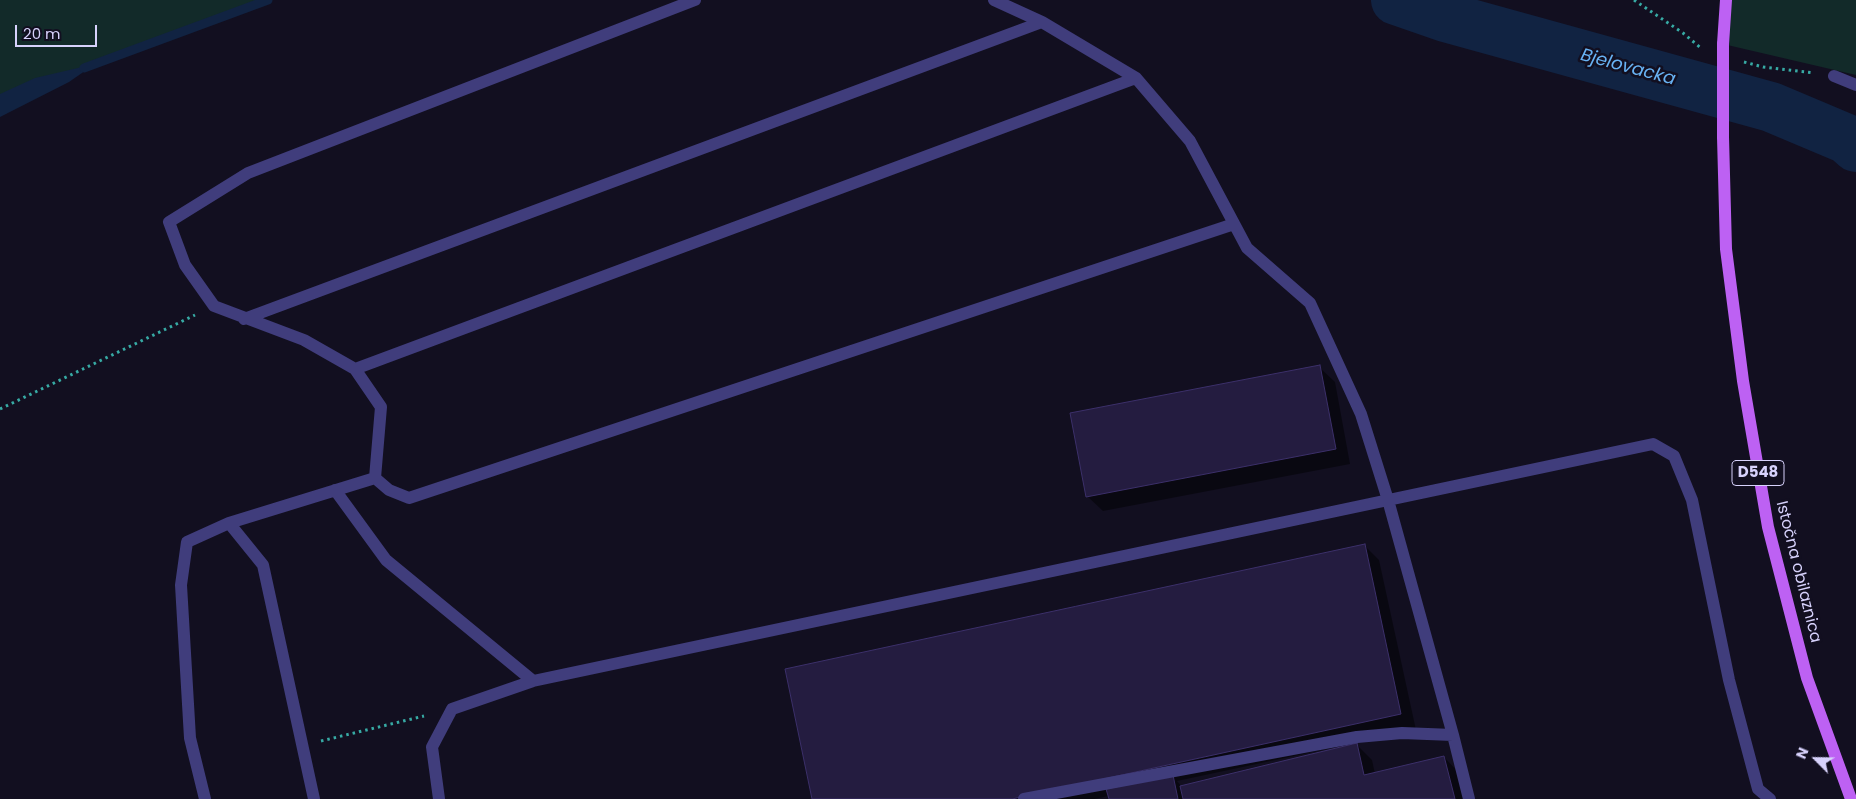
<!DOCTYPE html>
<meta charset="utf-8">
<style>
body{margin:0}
#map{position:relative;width:1856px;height:799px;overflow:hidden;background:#120f20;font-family:Poppins,sans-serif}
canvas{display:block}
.north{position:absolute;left:1791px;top:734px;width:50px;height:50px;-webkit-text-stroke:4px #120f20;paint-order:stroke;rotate:293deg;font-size:14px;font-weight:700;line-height:20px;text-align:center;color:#d7d2fc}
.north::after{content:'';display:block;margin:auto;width:18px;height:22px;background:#d7d2fc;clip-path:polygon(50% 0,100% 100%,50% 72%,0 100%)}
.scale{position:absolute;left:15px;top:25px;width:82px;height:22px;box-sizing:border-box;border:2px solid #d7d2fc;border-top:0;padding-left:6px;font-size:15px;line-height:18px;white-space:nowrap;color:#d7d2fc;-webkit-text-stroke:4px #120f20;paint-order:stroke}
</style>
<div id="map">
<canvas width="1856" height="799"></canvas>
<div class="north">N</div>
<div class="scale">20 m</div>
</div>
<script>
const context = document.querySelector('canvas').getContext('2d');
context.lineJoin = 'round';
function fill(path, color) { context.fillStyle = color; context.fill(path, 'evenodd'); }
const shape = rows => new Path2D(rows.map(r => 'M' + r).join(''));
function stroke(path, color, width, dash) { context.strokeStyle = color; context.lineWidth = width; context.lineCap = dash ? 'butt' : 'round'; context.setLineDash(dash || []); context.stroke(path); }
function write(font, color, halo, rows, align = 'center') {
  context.font = font + ' Poppins,sans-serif'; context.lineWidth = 5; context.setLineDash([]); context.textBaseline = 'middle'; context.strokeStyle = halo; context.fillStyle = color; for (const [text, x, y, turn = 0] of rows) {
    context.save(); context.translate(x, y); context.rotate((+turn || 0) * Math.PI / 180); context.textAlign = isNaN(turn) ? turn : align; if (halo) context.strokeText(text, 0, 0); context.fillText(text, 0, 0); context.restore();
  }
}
fill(shape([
 [0,0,268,0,0,101],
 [1727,0,1856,0,1856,75,1723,44]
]), '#122a29');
fill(shape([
 [95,64,69,82,0,117,0,94,35,78]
]), '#112342');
fill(shape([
 [1319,367,1335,382,1350,464,1103,511,1087,496],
 [1364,545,1379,560,1416,730,1177,781,1182,787,1357,745,1372,760,1375,774,1444,757,1459,773,1465,799,1110,799,1109,796,1094,799,814,799]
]), '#0007');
stroke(shape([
 [84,68,268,0]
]), '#112342', 9);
stroke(shape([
 [1396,0,1445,17,1771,107,1847,139,1856,147]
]), '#112342', 50);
const building = shape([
 [1320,365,1336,449,1086,497,1070,413,1320,365],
 [1365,544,1401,714,1012,799,812,799,785,669,1365,544],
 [1357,743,1364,775,1444,756,1455,799,1183,799,1180,786,1357,743],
 [1173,775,1178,799,1109,799,1106,789,1173,775]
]);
fill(building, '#241c40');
stroke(building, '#3c306a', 1);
stroke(shape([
 [1634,0,1683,33,1702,49],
 [1744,62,1763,67,1814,73],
 [0,409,195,315],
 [321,741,424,716]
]), '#37aaa4', 3, [2.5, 4]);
stroke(shape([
 [994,0,1042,22,1136,78,1190,141,1247,248,1310,303,1361,414,1388,500,1453,735],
 [244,319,1042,22],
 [355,369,1136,78],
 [375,478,389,490,409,498,1234,224],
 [335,490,386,560,533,681],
 [229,523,375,478,381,407,355,369,304,340,214,306,185,265,169,222,248,173,695,0],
 [205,799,190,738,181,585,187,542,229,523,263,565,314,799],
 [439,799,432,747,452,709,533,681,1653,444,1674,456,1692,500,1729,680,1758,789,1770,799],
 [1024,799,1357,737,1402,733,1453,735,1469,799]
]), '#403d7c', 12);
stroke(shape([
 [1834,76,1856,85]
]), '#403d7c', 12);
stroke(shape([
 [1723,44,1726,0],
 [1723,137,1726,249,1743,381,1768,527,1807,678,1851,799]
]), '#bd61f3', 12);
stroke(shape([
 [1723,44,1723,137]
]), '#bd61f3', 12);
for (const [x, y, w] of [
 [1758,473,52]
]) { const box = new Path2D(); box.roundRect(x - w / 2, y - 12.5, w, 25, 4); context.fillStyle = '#120f20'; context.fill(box); stroke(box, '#d7d2fc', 1); }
write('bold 15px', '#d7d2fc', null, [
 ["D548",1758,473]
]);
write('16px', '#d7d2fc', '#120f20', [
 ["Istočna obilaznica",1798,572,76]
]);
write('italic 18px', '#68b2f3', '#120f20', [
 ["Bjelovacka",1628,68,15]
]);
</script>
